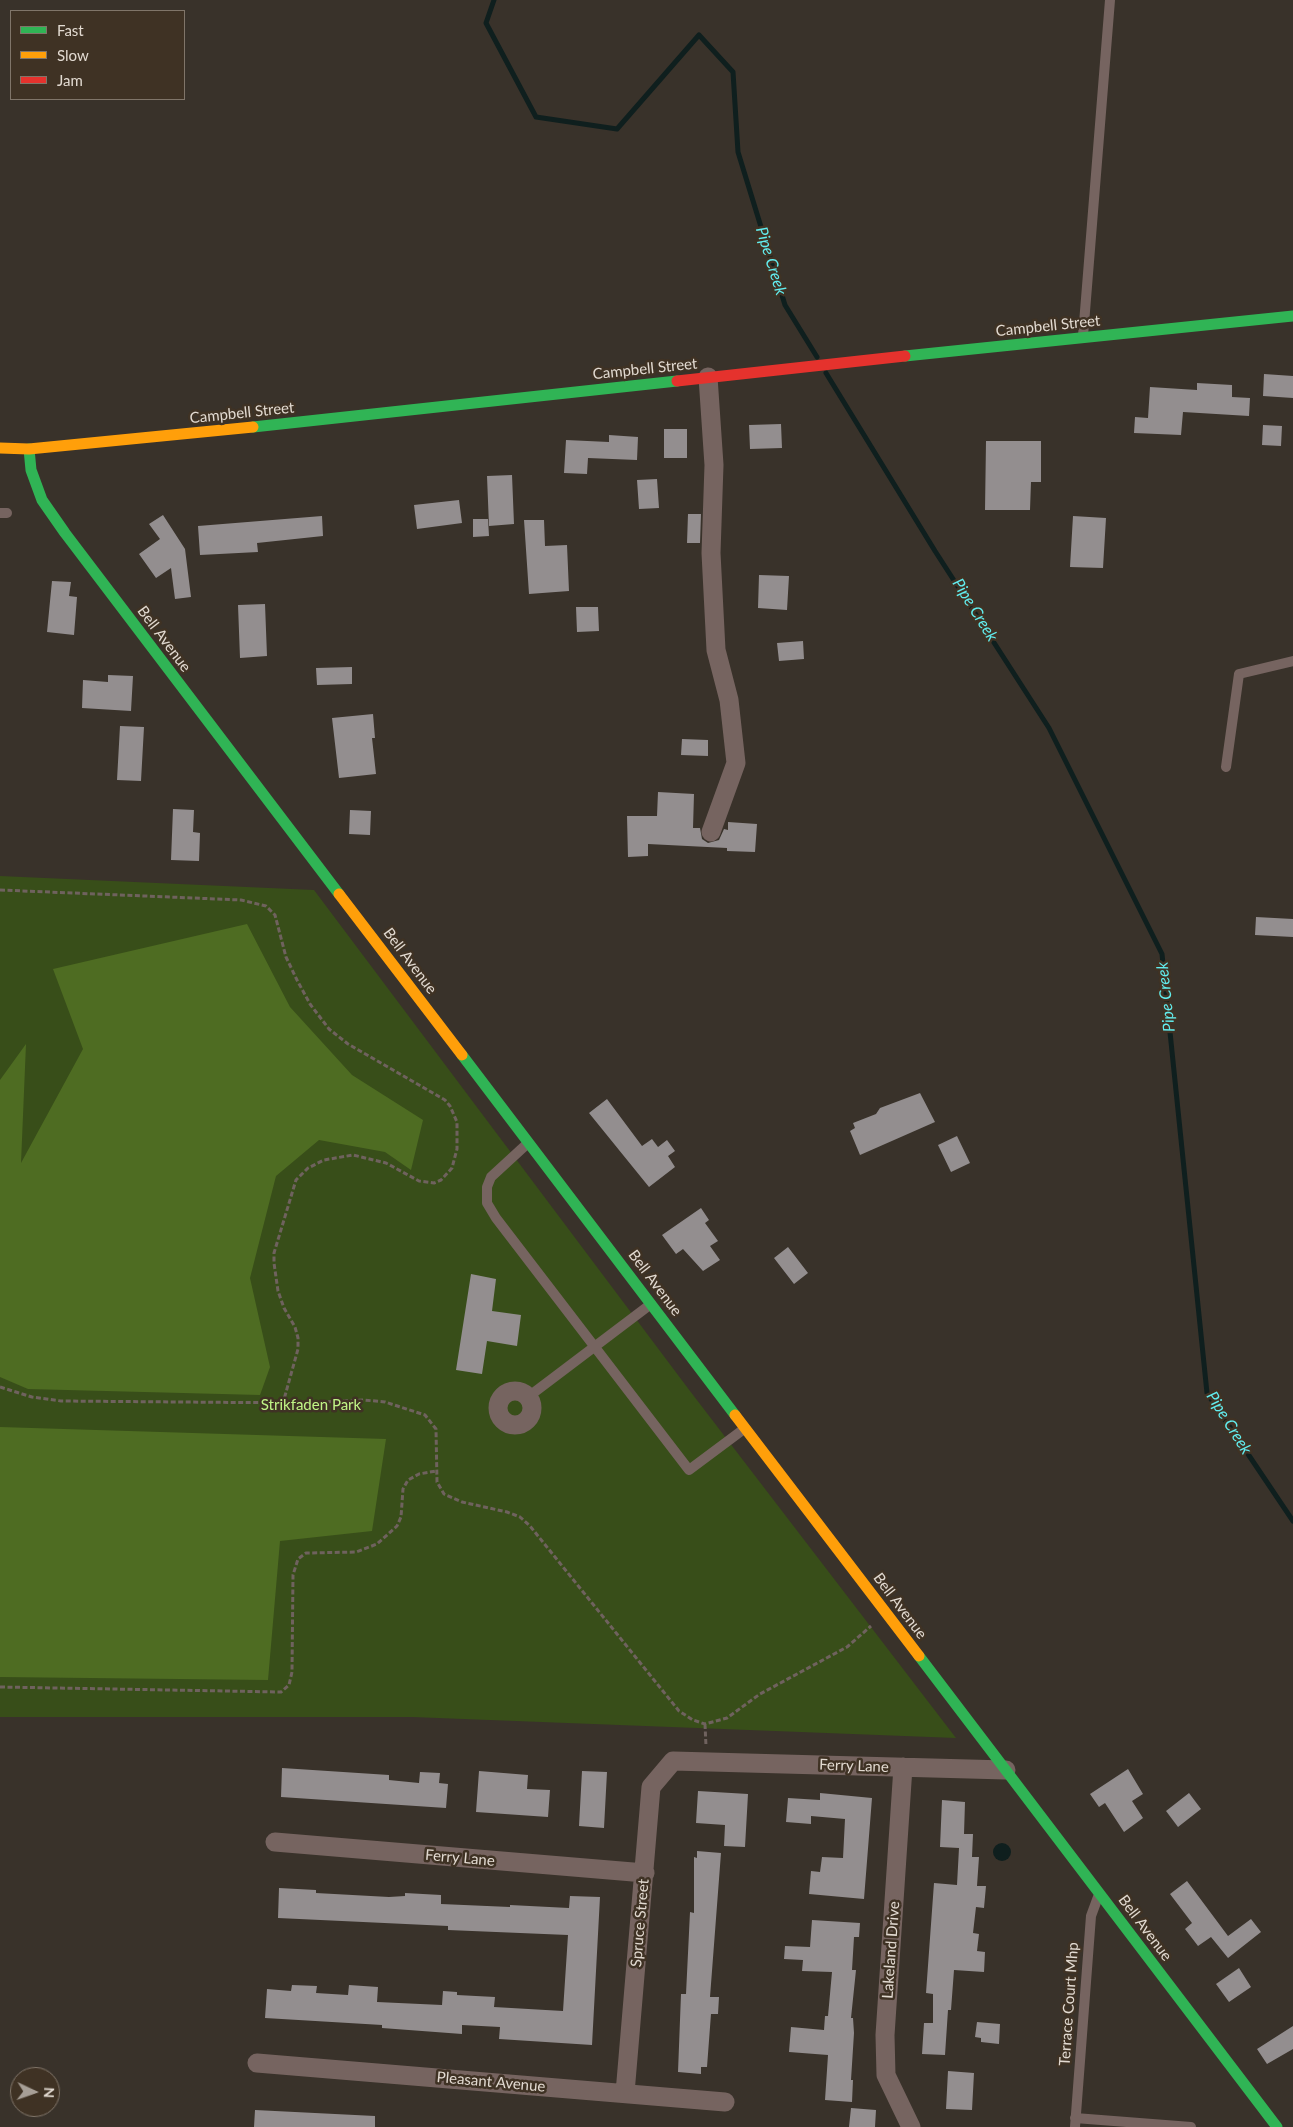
<!DOCTYPE html>
<style>
body{margin:0}
#map{position:relative;width:1293px;height:2127px;overflow:hidden;background:#39322a;font-family:Lato,sans-serif}
canvas{display:block}
.legend{position:absolute;left:10px;top:10px;width:175px;height:90px;box-sizing:border-box;background:#3f3224;border:1px solid #807569;margin:0;padding:6px 9px;list-style:none;font-size:15px;color:#e2dad1}
.legend li{display:flex;align-items:center;gap:10px;height:25px}
.legend b{width:25px;border:1px solid #807569}
.north{position:absolute;left:10px;top:2067px;width:50px;height:50px;box-sizing:border-box;background:#3f3224;border:1px solid #807569;border-radius:50%;rotate:93deg;font-size:14px;font-weight:700;line-height:20px;text-align:center;color:#e2dad1}
.north::after{content:'';display:block;margin:auto;width:18px;height:22px;background:#a79f97;clip-path:polygon(50% 0,100% 100%,50% 72%,0 100%)}
</style>
<div id="map">
<canvas width="1293" height="2127"></canvas>
<ul class="legend">
<li><b style="height:6px;background:#30b455"></b>Fast</li>
<li><b style="height:6px;background:#ff9f0a"></b>Slow</li>
<li><b style="height:6px;background:#e5322d"></b>Jam</li>
</ul>
<div class="north">N</div>
</div>
<script>
const context = document.querySelector('canvas').getContext('2d');
context.lineJoin = 'round';
function fill(path, color) { context.fillStyle = color; context.fill(path, 'evenodd'); }
const shape = rows => new Path2D(rows.map(r => 'M' + r).join(''));
function stroke(path, color, width, dash) { context.strokeStyle = color; context.lineWidth = width; context.lineCap = dash ? 'butt' : 'round'; context.setLineDash(dash || []); context.stroke(path); }
function write(font, color, halo, rows, align = 'center') {
  context.font = font + ' Lato,sans-serif'; context.lineWidth = 5; context.setLineDash([]); context.textBaseline = 'middle'; context.strokeStyle = halo; context.fillStyle = color; for (const [text, x, y, turn = 0] of rows) {
    context.save(); context.translate(x, y); context.rotate((+turn || 0) * Math.PI / 180); context.textAlign = isNaN(turn) ? turn : align; if (halo) context.strokeText(text, 0, 0); context.fillText(text, 0, 0); context.restore();
  }
}
fill(shape([
 [0,876,314,890,690,1391,956,1738,412,1717,0,1717]
]), '#384e19');
fill(shape([
 [247,924,290,1007,352,1075,423,1120,411,1170,385,1152,319,1140,276,1176,250,1278,270,1367,260,1395,28,1389,0,1377,0,1080,26,1044,21,1163,83,1049,53,969],
 [0,1427,386,1439,372,1531,280,1541,268,1680,0,1677]
]), '#4e6c22');
fill(shape([
 '993 1852a9 9 0 1 1 18 0a9 9 0 1 1-18 0Z'
]), '#0f1f1e');
stroke(shape([
 [494,0,486,23,536,117,617,129,699,35,733,72,738,152,785,305,817,357],
 [826,373,935,551,1049,728,1162,954,1207,1393,1293,1521]
]), '#0f1f1e', 5);
fill(shape([
 [1264,374,1293,376,1293,398,1263,396],
 [1197,383,1232,385,1232,397,1250,398,1249,416,1183,412,1181,435,1134,433,1135,417,1148,418,1150,387,1197,390],
 [781,424,782,448,750,449,749,425],
 [1263,425,1282,426,1281,446,1262,445],
 [664,429,687,429,687,458,664,458],
 [609,435,638,437,637,460,588,458,587,474,564,473,566,440,609,442],
 [986,441,1041,441,1041,482,1031,482,1030,510,985,510],
 [512,475,514,524,489,526,487,476],
 [657,479,659,508,639,509,637,480],
 [459,500,462,523,417,529,414,505],
 [688,514,701,514,700,543,687,543],
 [163,515,185,549,191,597,175,599,171,568,156,578,139,554,160,539,149,524],
 [322,516,323,536,257,543,258,552,200,555,198,526],
 [1073,516,1106,518,1103,568,1070,567],
 [473,519,488,519,489,536,473,537],
 [524,520,544,520,545,546,567,545,569,591,529,594],
 [759,575,789,576,787,610,758,608],
 [52,581,71,582,69,596,77,597,74,635,47,632],
 [265,604,267,656,240,658,238,605],
 [576,607,598,607,599,631,577,632],
 [803,641,804,659,779,661,777,643],
 [352,667,352,684,317,685,316,668],
 [108,675,133,676,131,711,82,708,83,680,108,682],
 [373,714,375,738,372,738,376,774,339,778,332,718],
 [120,726,144,727,141,781,117,780],
 [682,739,708,740,708,756,681,755],
 [658,792,694,794,693,828,700,828,702,839,708,843,719,840,724,829,728,830,728,822,757,824,755,852,727,851,727,848,648,844,648,856,628,857,627,816,657,816],
 [173,809,194,810,193,832,200,833,199,861,171,860],
 [350,810,371,811,370,835,349,834],
 [1256,917,1293,919,1293,937,1255,935],
 [920,1093,935,1122,860,1155,850,1131,855,1128,853,1123,876,1114,880,1108],
 [607,1099,642,1146,652,1139,658,1147,667,1140,675,1151,668,1156,675,1167,649,1187,589,1113],
 [957,1136,970,1163,951,1172,938,1145],
 [701,1208,709,1220,705,1223,718,1241,710,1246,720,1260,703,1271,683,1249,676,1254,662,1235],
 [788,1247,808,1273,794,1284,774,1258],
 [471,1274,496,1279,492,1311,521,1315,517,1346,487,1341,482,1374,456,1370],
 [282,1768,389,1775,389,1780,419,1783,420,1772,440,1773,439,1783,448,1784,446,1808,281,1797],
 [1128,1769,1143,1794,1132,1801,1143,1818,1124,1832,1105,1803,1099,1807,1090,1794],
 [479,1771,528,1775,527,1789,550,1790,548,1817,476,1812],
 [582,1771,607,1772,604,1828,579,1826],
 [698,1791,748,1794,745,1847,724,1846,725,1825,696,1823],
 [820,1793,872,1798,864,1899,809,1894,811,1871,820,1872,822,1857,843,1858,845,1819,811,1816,811,1824,786,1822,788,1798,820,1800],
 [1189,1793,1201,1809,1178,1827,1166,1811],
 [942,1800,965,1802,964,1834,973,1834,972,1857,979,1857,977,1886,986,1886,984,1908,976,1907,973,1933,979,1934,977,1951,985,1952,984,1972,954,1970,951,2010,948,2010,945,2055,922,2054,924,2023,933,2023,933,1994,926,1993,934,1883,957,1885,959,1848,940,1847],
 [697,1851,721,1853,710,1997,719,1997,718,2014,711,2014,707,2067,701,2067,701,2074,678,2072,681,1994,686,1994,690,1912,694,1913,694,1857,697,1858],
 [1187,1881,1228,1936,1251,1919,1261,1932,1228,1958,1211,1937,1198,1946,1185,1929,1192,1923,1170,1894],
 [279,1888,316,1890,316,1893,389,1897,405,1896,405,1893,441,1895,441,1904,510,1907,510,1905,569,1908,570,1896,600,1897,592,2045,499,2039,500,2027,462,2025,462,2034,382,2028,382,2025,265,2018,267,1989,291,1991,292,1985,317,1986,316,1993,348,1995,349,1985,378,1987,377,2002,442,2005,443,1991,457,1992,457,1995,495,1997,494,2007,563,2011,568,1935,448,1930,448,1926,278,1918],
 [812,1920,860,1923,859,1937,854,1937,852,1970,856,1970,851,2018,853,2018,854,2033,851,2080,853,2080,852,2102,825,2100,828,2055,789,2052,791,2027,824,2030,825,2016,828,2016,832,1972,802,1971,803,1960,784,1959,785,1946,810,1947],
 [1239,1968,1251,1987,1229,2002,1216,1984],
 [977,2022,1000,2024,999,2044,981,2042,981,2038,975,2037],
 [1293,2026,1293,2049,1267,2064,1257,2049],
 [948,2071,974,2073,972,2110,946,2109],
 [851,2108,876,2110,875,2127,849,2127],
 [255,2110,375,2116,375,2127,254,2127]
]), '#938e8f');
stroke(shape([
 [0,890,241,900,266,906,275,915,286,957,297,980,310,1004,329,1029,348,1044,445,1100,450,1106,457,1122,457,1149,452,1168,441,1180,434,1183,419,1181,386,1163,353,1155,324,1160,308,1168,296,1180,274,1253,274,1263,278,1291,284,1308,295,1327,298,1338,298,1349,283,1403],
 [0,1387,32,1397,61,1401,304,1403,364,1400,385,1402,425,1415,436,1429,437,1482,444,1494,462,1502,507,1512,520,1517,530,1526,679,1711,693,1720,705,1724,727,1718,760,1694,847,1647,871,1626],
 [0,1687,281,1692,289,1685,292,1672,293,1575,298,1559,306,1553,356,1552,377,1544,397,1526,401,1517,403,1489,408,1480,419,1474,436,1471],
 [705,1724,706,1746]
]), '#6f625e', 3, [5, 2.5]);
stroke(shape([
 [1083,336,1110,0],
 [0,513,7,513],
 [1226,767,1239,674,1293,661],
 [528,1143,491,1177,487,1187,487,1203,496,1218,689,1470,744,1429],
 [528,1397,651,1304],
 [1075,2118,1191,2127],
 [1075,2127,1091,1916,1098,1897]
]), '#766460', 10);
stroke(shape([
 [708,377,714,465,711,553,716,650,729,700,736,763,711,832],
 '498 1408a17 17 0 1 1 34 0a17 17 0 1 1-34 0Z',
 [903,1767,885,2035,886,2075,911,2127],
 [275,1842,645,1873],
 [257,2063,725,2102],
 [625,2093,651,1787,673,1761,1006,1770]
]), '#766460', 19);
stroke(shape([
 [905,356,1293,316],
 [253,427,677,381],
 [29,449,31,470,42,500,65,533,339,894],
 [462,1055,735,1415],
 [919,1656,1277,2127]
]), '#30b455', 11);
stroke(shape([
 [0,448,29,449,253,427],
 [339,894,462,1055],
 [735,1415,919,1656]
]), '#ff9f0a', 11);
stroke(shape([
 [677,381,905,356]
]), '#e5322d', 11);
write('15px', '#e2dad1', '#3f3224', [
 ["Campbell Street",1048,326,-6],
 ["Campbell Street",645,369,-6],
 ["Campbell Street",242,413,-6],
 ["Bell Avenue",164,639,53],
 ["Bell Avenue",410,961,53],
 ["Bell Avenue",655,1283,53],
 ["Bell Avenue",900,1606,53],
 ["Ferry Lane",854,1766,2],
 ["Ferry Lane",460,1858,5],
 ["Spruce Street",640,1923,-85],
 ["Bell Avenue",1145,1928,53],
 ["Lakeland Drive",891,1950,-86],
 ["Terrace Court Mhp",1069,2004,-86],
 ["Pleasant Avenue",491,2082,5]
]);
write('15px', '#c0f486', '#3f3224', [
 ["Strikfaden Park",311,1405]
]);
write('italic 16px', '#62edef', '#3f3224', [
 ["Pipe Creek",771,261,73],
 ["Pipe Creek",975,610,58],
 ["Pipe Creek",1166,997,-96],
 ["Pipe Creek",1229,1423,58]
]);
</script>
